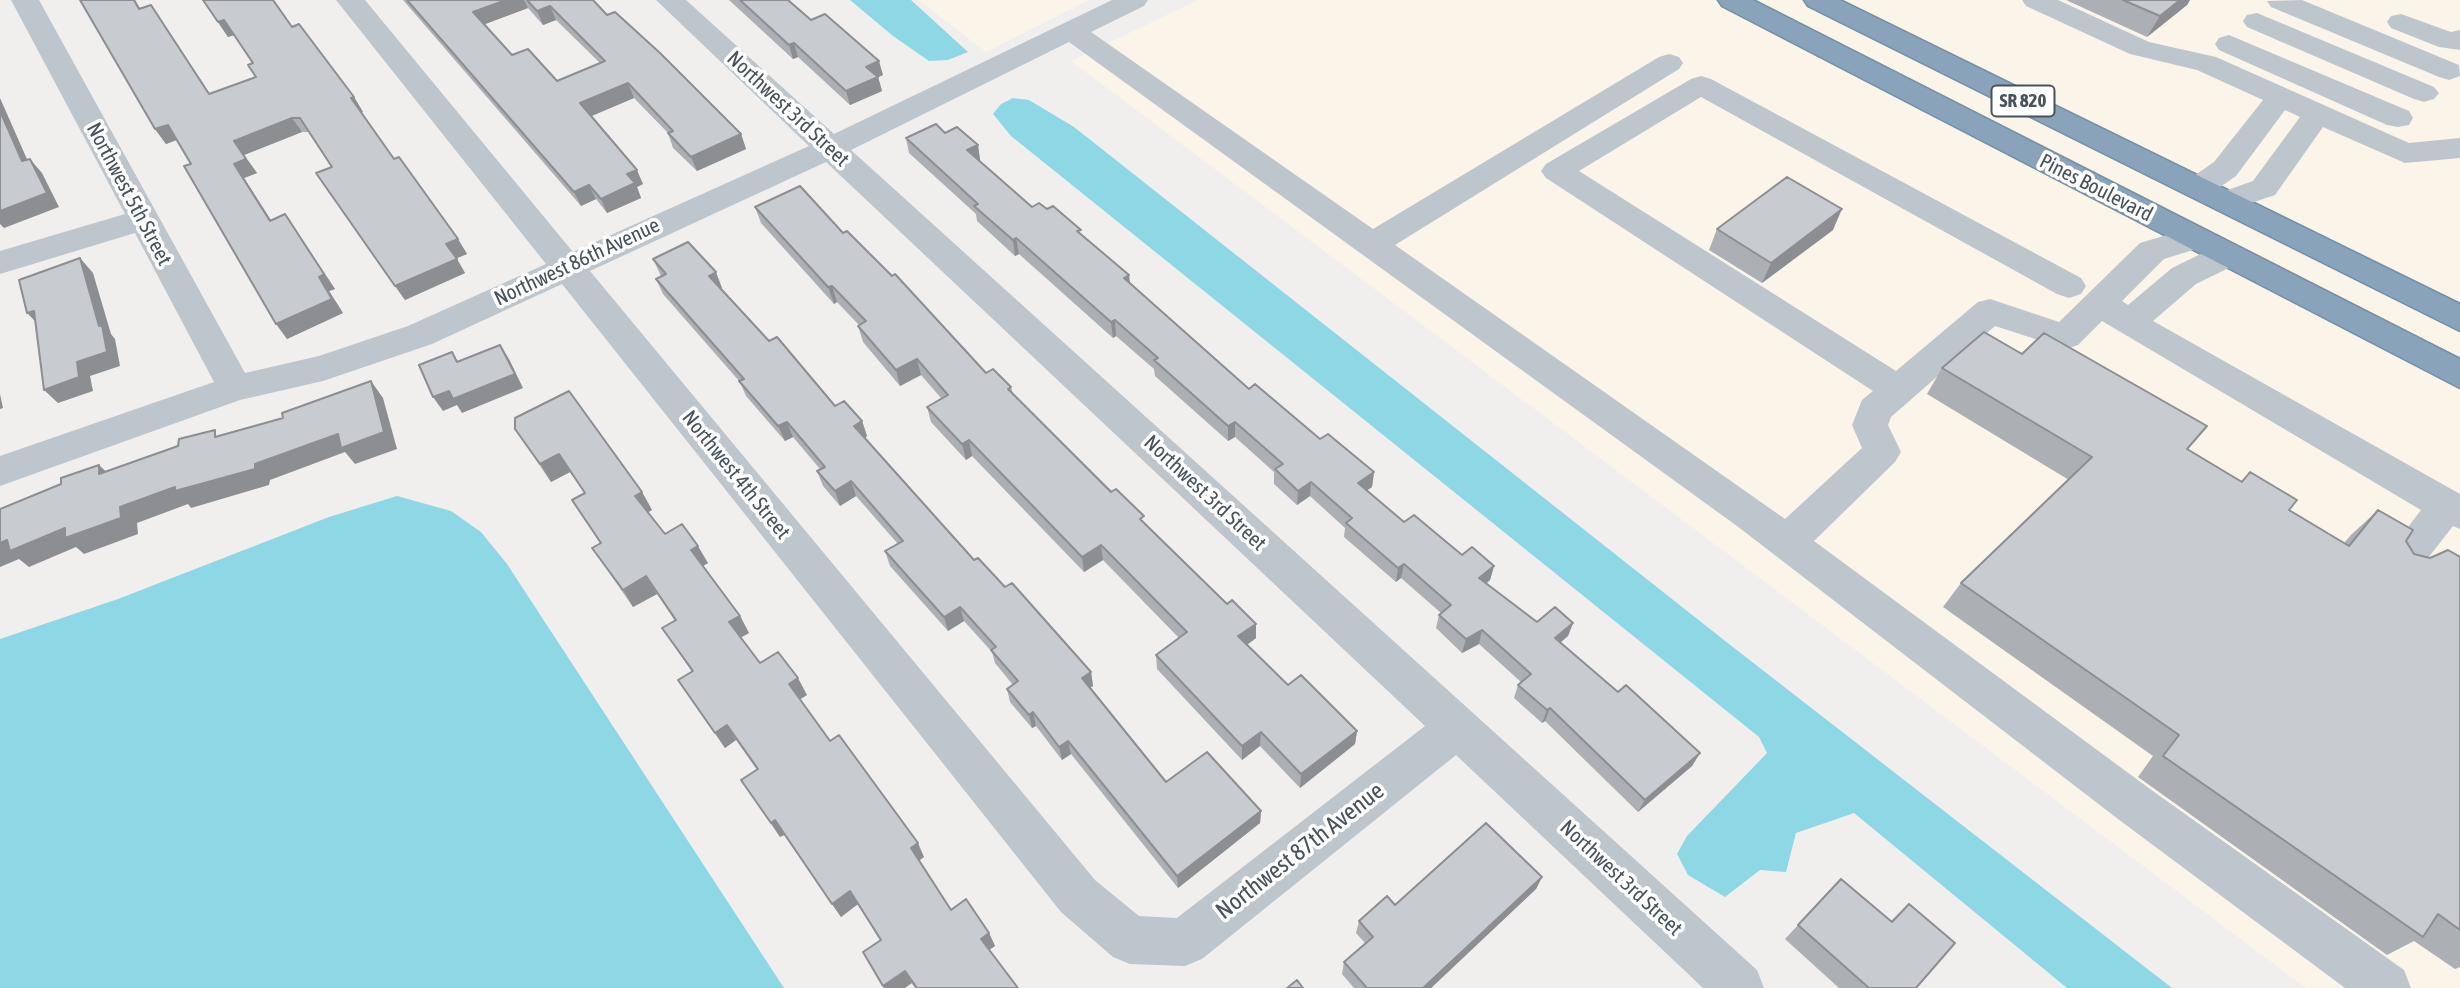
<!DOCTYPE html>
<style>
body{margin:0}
canvas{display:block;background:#f1eeee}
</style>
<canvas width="2460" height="988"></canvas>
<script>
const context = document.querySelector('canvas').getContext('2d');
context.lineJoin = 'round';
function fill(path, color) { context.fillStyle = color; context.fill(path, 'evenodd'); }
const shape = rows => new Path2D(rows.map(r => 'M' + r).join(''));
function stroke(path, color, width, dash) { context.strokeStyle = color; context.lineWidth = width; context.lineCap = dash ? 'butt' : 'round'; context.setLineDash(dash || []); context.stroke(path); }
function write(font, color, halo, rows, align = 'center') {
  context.font = font + ' "Asap Condensed",sans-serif'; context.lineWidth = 7; context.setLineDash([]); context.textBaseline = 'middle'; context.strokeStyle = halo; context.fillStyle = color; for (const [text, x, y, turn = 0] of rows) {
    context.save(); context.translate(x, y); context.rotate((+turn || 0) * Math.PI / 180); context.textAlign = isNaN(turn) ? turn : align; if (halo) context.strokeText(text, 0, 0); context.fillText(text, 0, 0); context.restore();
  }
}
fill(shape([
 [919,0,1089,0,986,52],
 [1198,0,2460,0,2460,988,2306,988,1071,61]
]), '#fbf4e8');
fill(shape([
 [850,0,911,0,968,52,948,60,929,61,893,36],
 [1013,98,1029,100,1074,127,1729,644,2172,988,2067,988,1854,813,1796,833,1786,872,1760,870,1725,897,1688,875,1677,854,1687,836,1767,753,1759,737,1011,136,993,114,1001,104],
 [397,496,451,511,481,532,507,564,784,988,0,988,0,639,118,599,329,517]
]), '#8ed8e6');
const highway = shape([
 [1718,0,1753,0,2460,359,2460,388,1722,6,1718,0],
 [1804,0,1840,0,2460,304,2460,331,1808,6,1804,0]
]);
stroke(highway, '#748ea6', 3);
fill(shape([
 [11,0,39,0,245,373,319,356,408,326,546,264,336,0,365,0,573,252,809,146,656,0,686,0,834,134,1112,0,1148,0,1144,6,1091,32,1373,229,1659,57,1669,54,1679,57,1683,63,1679,69,1395,245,1785,519,1862,448,1852,425,1862,400,1873,391,1546,178,1541,171,1546,164,1691,79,1701,76,1711,79,2081,278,2086,286,2081,294,2069,298,2057,294,1701,97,1579,171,1896,371,1978,302,1990,299,2059,322,2140,243,2194,227,2206,230,2210,238,2206,246,2164,259,2122,301,2128,305,2172,268,2215,247,2227,244,2239,247,2244,255,2239,263,2196,284,2153,321,2460,494,2460,529,2453,526,2414,576,2400,580,2386,576,2380,564,2421,510,2102,321,2078,345,2066,349,1995,326,1891,417,1888,425,1901,452,1895,462,1814,541,2150,789,2404,970,2411,988,2345,988,2118,819,1737,526,1069,42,851,150,1757,970,1764,988,1703,988,1456,755,1202,959,1185,966,1130,964,1113,957,1061,912,562,284,432,344,323,381,240,400,0,486,0,456,214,382,135,233,0,274,0,251,125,214,11,0],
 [826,162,1425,726,1177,918,1139,916,1095,880,590,271,826,162],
 [2022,0,2058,0,2149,42,2216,57,2409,143,2460,138,2460,158,2405,163,2323,127,2275,195,2227,211,2216,208,2211,201,2216,194,2253,181,2300,117,2285,110,2236,176,2210,194,2199,197,2188,194,2183,187,2188,180,2214,162,2263,100,2197,70,2130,54,2026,6,2022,0],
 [2302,0,2459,65,2460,76,2449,80,2439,77,2271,7,2267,1,2302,0],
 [2257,13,2434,87,2439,93,2434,99,2424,102,2414,99,2247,27,2243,21,2247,15,2257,13],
 [2401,14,2451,32,2460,30,2460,50,2439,47,2391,28,2387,22,2391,16,2401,14],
 [2229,35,2409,111,2413,118,2409,125,2398,127,2387,125,2219,50,2215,44,2219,38,2229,35]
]), '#bdc6cc');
fill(highway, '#89a3ba');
fill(shape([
 [80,0,135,0,140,8,151,5,210,94,256,77,252,63,234,35,228,37,203,0,292,27,354,97,363,112,361,113,394,159,458,239,467,254,456,258,465,273,405,300,316,173,332,167,310,132,302,132,244,155,257,173,244,178,271,220,295,229,335,289,329,291,343,313,287,339,191,164,177,140,166,144,155,129],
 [403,0,593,0,607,15,741,134,746,149,697,171,673,148,668,133,634,98,591,116,643,184,637,187,641,198,607,213,596,199,581,206],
 [528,8,543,25,556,20,600,63,557,81,512,55,485,24],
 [729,0,788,0,811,20,883,75,878,77,882,91,850,105,798,57,793,59],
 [2066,0,2190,0,2187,5,2147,37],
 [945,133,978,145,980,160,980,161,1032,207,1047,209,1081,235,1130,283,1249,389,1320,439,1374,472,1372,487,1367,490,1404,522,1462,555,1494,566,1490,580,1486,584,1537,622,1573,623,1568,636,1560,643,1618,692,1700,753,1692,766,1638,812,1545,721,1542,723,1514,698,1518,685,1521,682,1479,644,1462,653,1436,628,1439,615,1441,613,1401,578,1396,582,1344,537,1345,528,1310,496,1297,505,1274,484,1274,472,1235,437,1228,441,1155,376,1154,369,1116,336,1113,338,1019,254,1015,256,977,221,976,214,909,153,906,138],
 [755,207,843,233,986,373,1011,387,1013,394,1227,604,1256,624,1256,638,1247,645,1288,685,1357,731,1355,744,1300,788,1260,746,1242,760,1157,669,1156,655,1179,638,1103,560,1084,572,972,456,966,460,931,422,927,407,941,398,921,375,900,386,863,342,858,326,859,325,837,302,834,304,761,223],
 [1717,229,1833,230,1762,283,1709,250],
 [653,259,722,288,721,289,769,341,835,406,862,421,867,436,865,438,974,560,1005,587,1091,672,1093,686,1089,688,1166,782,1261,811,1260,823,1178,888,1071,754,1062,760,1036,726,1032,728,1010,702,1007,689,1013,685,995,663,992,652,964,621,948,631,890,566,885,551,898,544,856,496,840,506,823,486,817,471,820,469,793,437,785,441,746,396,740,382,663,294,656,279,661,276],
 [2022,354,2241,481,2250,472,2289,510,2344,543,2351,535,2378,510,2406,541,2414,554,2430,558,2460,557,2460,967,2455,969,2414,941,2387,955,2138,777,2153,756,1943,607,1961,583,2069,480,1927,394,1942,368],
 [515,429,642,492,652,510,648,512,665,534,708,563,703,566,740,616,749,633,740,638,760,663,807,695,800,699,830,741,924,857,919,860,951,910,989,933,995,946,989,950,1018,988,915,988,880,940,858,904,841,917,784,835,780,837,741,780,757,770,736,740,725,748,678,680,692,672,662,628,675,621,657,594,633,607,592,548,600,543,572,500,585,493,570,472,551,482],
 [1542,877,1536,889,1431,988,1354,988,1342,974,1344,962,1365,943,1356,933,1359,921,1395,905],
 [1841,879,1891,921,1909,904,1916,988,1839,988,1785,939]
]), '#acafb3');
fill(shape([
 [506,0,524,0,528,8,480,26,473,12],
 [2180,0,2190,0,2187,5,2147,37,2160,16],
 [550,6,556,20,543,25,537,11],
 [224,20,234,35,228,37,218,22],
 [794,43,798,57,793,59,789,45],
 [879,61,883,75,870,81,866,67],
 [878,77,882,91,850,105,846,91],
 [628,83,634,98,587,118,580,103],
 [354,97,363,112,360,113,351,98],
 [0,98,34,175,22,161,0,111],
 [292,118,302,132,244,155,257,173,244,178,280,235,270,221,234,164,234,141],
 [168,125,179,139,166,144,155,129],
 [741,134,746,149,697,171,691,157],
 [978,145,980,160,970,165,967,150],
 [30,159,42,173,59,207,4,228,0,224,0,211],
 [637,170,643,184,637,187,641,198,607,213,601,199,627,174],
 [589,185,596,199,581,206,574,192],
 [1842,209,1833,230,1762,283,1771,263],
 [285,214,335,289,329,291,343,313,287,339,276,324,319,277],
 [1016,238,1019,254,1015,256,1013,240],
 [458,239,467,254,455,259,446,244],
 [80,258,93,273,111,334,115,339,120,366,90,376,93,391,58,403,44,390,77,362,99,326],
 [457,259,465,273,405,300,395,286],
 [716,272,722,288,715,291,709,276],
 [1129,275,1131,290,1124,278],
 [832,286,837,302,834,304,828,287],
 [34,311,41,327,27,313],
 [1115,320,1116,336,1113,338,1111,322],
 [500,345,509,359,523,388,462,413,457,405,443,411,433,397,449,391],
 [917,359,921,375,900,386,896,370],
 [371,381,383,398,397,449,355,464,345,452,270,480,269,485,191,508,188,504,137,523,138,534,84,554,76,547,29,567,19,559,0,567,0,543,7,540,65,528,175,487,255,464],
 [0,394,3,408,0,409],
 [862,421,867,436,859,441,854,426],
 [787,422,793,437,785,441,778,426],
 [1235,422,1235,437,1228,441,1228,426],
 [969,440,972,456,966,460,962,444],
 [559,454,570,472,551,482,540,464],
 [99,465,116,481,99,474],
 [1374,472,1372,487,1357,497,1358,483],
 [851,481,856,496,840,506,835,491],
 [1311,482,1310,496,1297,505,1298,491],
 [642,492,652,510,645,514,635,496],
 [1101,545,1103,560,1084,572,1082,557],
 [698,546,708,563,701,567,691,550],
 [1404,564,1401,578,1396,582,1398,568],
 [1494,566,1490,580,1475,592,1479,578],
 [646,576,657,594,633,607,623,590],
 [960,607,964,621,948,631,944,617],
 [740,616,749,633,738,639,729,622],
 [1573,623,1568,636,1550,651,1555,638],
 [1256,624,1256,638,1238,651,1238,636],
 [1482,630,1479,644,1462,653,1466,639],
 [1091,672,1093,686,1084,692,1082,678],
 [798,678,807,695,797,701,789,684],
 [1550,708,1545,721,1542,723,1547,710],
 [1033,712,1036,726,1032,728,1029,715],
 [727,725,736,740,725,748,715,733],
 [1357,731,1355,744,1300,788,1301,774],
 [1261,732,1260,746,1242,760,1242,746],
 [1068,741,1071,754,1062,760,1059,747],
 [1700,753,1692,766,1638,812,1645,800],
 [1261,811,1260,823,1178,888,1177,876],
 [775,820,784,835,780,837,771,823],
 [918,843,924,857,917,862,911,848],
 [1542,877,1536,889,1431,988,1423,988],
 [850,891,858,904,841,917,832,904],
 [989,933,995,946,986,952,981,939],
 [905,971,912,983,905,988,884,988,883,986]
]), '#8c8e92');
const building = shape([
 [80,0,134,0,139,9,151,5,209,94,256,77,248,65,253,63,224,20,218,22,203,0,273,0,292,27,299,24,354,97,351,98,394,159,399,157,458,239,446,244,457,259,395,286,316,173,332,167,300,118,292,118,234,141,246,159,234,164,270,221,285,214,324,274,319,277,332,299,276,324,184,166,191,164,168,125,155,129,80,0],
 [407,0,506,0,473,12,512,55,528,49,557,81,605,61,550,6,537,11,527,0,593,0,607,15,615,12,660,53,741,134,691,157,668,133,673,131,628,83,580,103,637,170,627,174,635,183,601,199,589,185,574,192,407,0],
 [740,0,788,0,811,20,825,14,879,61,866,67,878,77,846,91,794,43,789,45,740,0],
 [2123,0,2180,0,2160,16,2123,0],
 [0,111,22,161,30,159,47,193,0,211,0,111],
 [936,124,945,133,957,127,978,145,967,150,1032,207,1039,203,1047,209,1053,206,1081,230,1077,231,1129,275,1124,278,1249,389,1255,384,1320,439,1328,434,1374,472,1358,483,1404,522,1414,515,1462,555,1472,547,1494,566,1479,578,1537,622,1555,607,1573,623,1555,638,1618,692,1626,685,1700,753,1645,800,1550,708,1547,710,1518,685,1531,674,1482,630,1466,639,1439,615,1451,605,1404,564,1398,568,1346,523,1352,518,1311,482,1298,491,1275,469,1283,464,1235,422,1228,426,1154,360,1158,358,1115,320,1111,322,1016,238,1013,240,974,206,978,204,906,138,936,124],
 [1787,177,1842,209,1771,263,1717,229,1787,177],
 [800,186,843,233,847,231,892,276,895,274,986,373,993,369,1011,387,1008,389,1111,492,1116,489,1144,516,1140,519,1227,604,1232,600,1256,624,1238,636,1288,685,1301,675,1357,731,1301,774,1261,732,1242,746,1156,655,1187,632,1101,545,1082,557,969,440,962,444,927,407,948,395,917,359,896,370,858,326,866,321,832,286,828,287,755,207,800,186],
 [688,242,716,272,709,276,769,341,777,337,835,406,844,401,862,421,854,426,974,560,978,558,1005,587,1012,583,1091,672,1082,678,1166,782,1207,752,1261,811,1177,876,1068,741,1059,747,1033,712,1029,715,1007,689,1018,681,991,650,996,647,960,607,944,617,885,551,903,541,851,481,835,491,817,471,825,467,787,422,778,426,739,381,744,379,656,279,666,274,653,259,688,242],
 [80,258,99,326,102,325,107,352,77,362,79,377,44,390,34,311,27,313,19,280,80,258],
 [1984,332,2022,354,2044,333,2207,426,2187,449,2242,482,2250,472,2297,500,2289,510,2349,546,2378,510,2413,530,2406,541,2414,554,2430,558,2448,550,2460,557,2460,930,2438,914,2423,937,2163,756,2179,735,1961,583,2092,457,1942,368,1984,332],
 [500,345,515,374,453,399,449,391,433,397,419,365,452,352,457,362,500,345],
 [371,381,384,432,341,448,338,434,255,464,255,469,175,491,175,487,120,507,121,518,65,538,65,528,10,551,7,540,0,543,0,509,61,484,61,478,99,465,99,474,178,446,179,439,215,430,215,437,283,418,282,413,371,381],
 [569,391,642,492,635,496,665,534,682,524,698,546,691,550,740,616,729,622,760,663,778,652,798,678,789,684,830,741,839,735,918,843,911,848,951,910,966,899,989,933,981,939,1018,988,917,988,905,971,883,986,863,952,881,940,850,891,832,904,775,820,771,823,741,780,758,769,727,725,715,733,678,680,693,671,662,628,676,620,646,576,623,590,592,548,601,543,572,500,585,493,559,454,540,464,515,429,515,418,569,391],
 [1486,823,1542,877,1423,988,1367,988,1344,962,1373,937,1359,921,1387,896,1395,905,1486,823],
 [1841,879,1892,922,1909,904,1955,943,1916,988,1869,988,1798,925,1841,879],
 [1297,980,1303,988,1287,988,1297,980]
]);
fill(building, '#c8cbd0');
stroke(building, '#8c8e92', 2);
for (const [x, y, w] of [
 [2023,101,63]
]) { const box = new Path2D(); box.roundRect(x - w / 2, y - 15.5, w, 31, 5); context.fillStyle = '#fff'; context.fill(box); stroke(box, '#47525a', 2); }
write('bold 19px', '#47525a', null, [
 ["SR 820",2023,101]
]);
write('21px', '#47525a', '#fff', [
 ["Northwest 3rd Street",788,109,43],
 ["Pines Boulevard",2096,188,27],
 ["Northwest 5th Street",129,194,62],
 ["Northwest 86th Avenue",577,262,-25],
 ["Northwest 4th Street",736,475,51],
 ["Northwest 3rd Street",1205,493,43],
 ["Northwest 3rd Street",1621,878,43]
]);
write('24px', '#47525a', '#fff', [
 ["Northwest 87th Avenue",1300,851,-38]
]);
</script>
